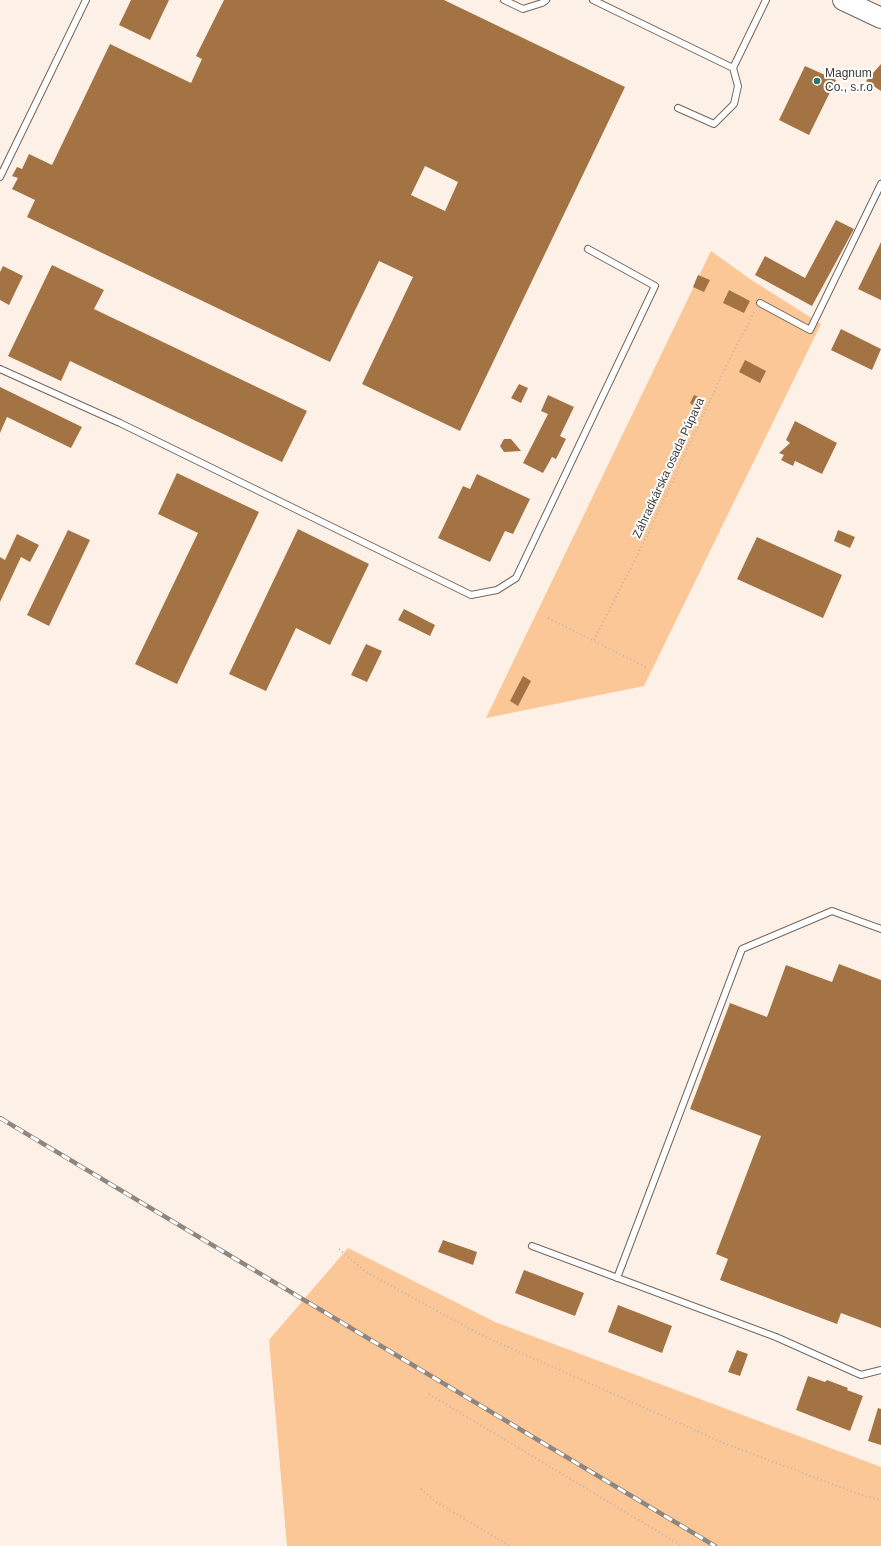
<!DOCTYPE html>
<meta charset="utf-8">
<style>
body{margin:0}
canvas{display:block;background:#fdf1e7}
</style>
<canvas width="881" height="1546"></canvas>
<script>
const context = document.querySelector('canvas').getContext('2d');
context.lineJoin = 'round';
function fill(path, color) { context.fillStyle = color; context.fill(path, 'evenodd'); }
const shape = rows => new Path2D(rows.map(r => 'M' + r).join(''));
function stroke(path, color, width, dash) { context.strokeStyle = color; context.lineWidth = width; context.lineCap = dash ? 'butt' : 'round'; context.setLineDash(dash || []); context.stroke(path); }
function write(font, color, halo, rows, align = 'center') {
  context.font = font + ' Helvetica,sans-serif'; context.lineWidth = 4; context.setLineDash([]); context.textBaseline = 'middle'; context.strokeStyle = halo; context.fillStyle = color; for (const [text, x, y, turn = 0] of rows) {
    context.save(); context.translate(x, y); context.rotate((+turn || 0) * Math.PI / 180); context.textAlign = isNaN(turn) ? turn : align; if (halo) context.strokeText(text, 0, 0); context.fillText(text, 0, 0); context.restore();
  }
}
fill(shape([
 [711,251,750,279,821,324,644,686,486,718],
 [348,1248,495,1322,881,1467,881,1546,287,1546,269,1340]
]), '#fbc797');
fill(shape([
 [131,0,169,0,150,40,119,25],
 [224,0,444,0,625,87,460,431,362,384,413,277,379,261,330,362,27,217,35,200,12,189,18,178,12,176,17,167,22,169,29,154,52,165,110,44,191,83,202,59,196,56],
 [425,166,458,182,445,211,411,195],
 [881,64,881,91,866,81],
 [805,66,836,80,809,135,779,120],
 [836,220,854,229,812,306,755,275,765,256,805,278],
 [881,242,881,300,858,289],
 [52,265,104,290,94,309,307,411,282,462,70,361,61,381,8,356],
 [3,266,23,276,9,305,0,300,0,272],
 [698,275,710,280,704,292,693,287],
 [729,290,750,301,744,313,723,303],
 [841,329,881,349,872,370,831,350],
 [745,360,766,371,760,383,739,372],
 [519,384,528,388,521,403,511,398],
 [0,387,82,427,71,448,7,417,0,433],
 [548,395,574,407,560,436,566,439,556,459,552,457,543,473,523,463,548,414,541,411],
 [694,395,703,399,699,409,690,403],
 [795,421,837,443,822,474,795,461,793,466,781,460,784,455,779,453,790,443,786,440],
 [504,439,511,439,521,451,504,452,500,446],
 [177,473,259,512,177,684,135,664,198,533,158,514],
 [477,474,530,499,513,534,505,531,490,562,438,538,463,486,470,489],
 [298,529,369,564,330,645,296,628,266,691,229,674],
 [68,530,90,540,49,626,27,615],
 [838,530,855,537,850,548,834,541],
 [17,534,39,545,30,562,21,557,0,602,0,557,5,560],
 [757,537,842,575,823,618,737,579],
 [404,609,435,625,430,636,398,620],
 [366,644,382,651,367,682,351,675],
 [523,676,531,681,518,706,510,701],
 [839,964,881,980,881,1328,841,1313,837,1324,720,1280,728,1259,716,1254,761,1136,690,1109,730,1003,767,1017,786,965,832,982],
 [443,1240,477,1252,473,1265,438,1252],
 [524,1270,584,1293,575,1316,515,1293],
 [618,1305,672,1326,662,1353,608,1332],
 [737,1350,748,1354,740,1376,728,1372],
 [808,1376,825,1382,827,1380,848,1388,847,1390,863,1396,850,1431,796,1410],
 [878,1408,881,1409,881,1445,868,1441]
]), '#a37344');
const lane = shape([
 [504,0,523,9,542,3,546,0],
 [593,0,733,68,766,0],
 [678,108,714,124,734,104,738,86,733,68],
 [0,177,86,0],
 [760,303,810,330,881,184],
 [0,369,120,423,471,595,497,590,516,578,655,286,588,249],
 [532,1246,776,1337,861,1375,881,1370],
 [617,1278,742,949,832,911,881,929]
]);
const primary = shape([
 [843,0,881,18]
]);
stroke(lane, '#72675e', 8);
stroke(primary, '#72675e', 22);
stroke(shape([
 [548,618,648,668],
 [594,640,647,536,729,360,755,311],
 [339,1249,366,1272,483,1336,726,1444,864,1496,881,1500],
 [429,1394,682,1546],
 [421,1489,436,1502,510,1546]
]), '#c0b6ae', 2, [1, 3]);
stroke(lane, '#fff', 6);
stroke(primary, '#fff', 20);
const rail = shape([
 [0,1118,715,1546]
]);
stroke(rail, '#8e867f', 4.5);
stroke(rail, '#fff', 3, [9]);
for (const [x, y, r, color] of [
 [817,81,4,"#2b746f"]
]) { const dot = new Path2D(); dot.arc(x, y, r, 0, 2 * Math.PI); context.fillStyle = color; context.fill(dot); stroke(dot, '#fff', 1.5); }
write('12px', '#3f3a36', '#fff', [
 ["Magnum",825,74],
 ["Co., s.r.o",825,88]
], 'left');
write('12px', '#3f3a36', '#fff', [
 ["Záhradkárska osada Púpava",669,468,-65]
]);
</script>
